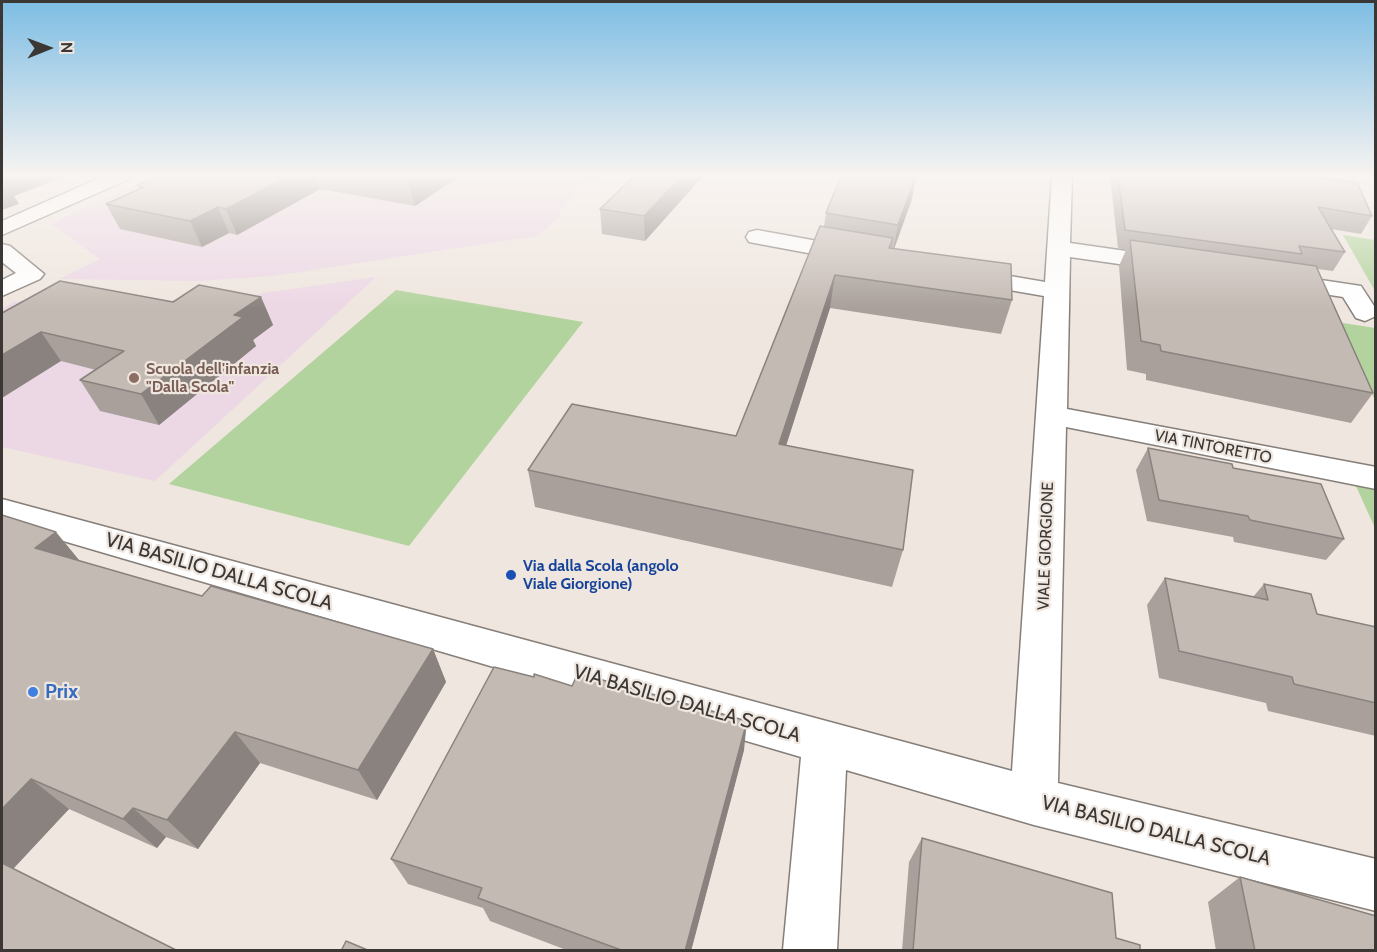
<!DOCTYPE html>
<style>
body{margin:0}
#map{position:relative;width:1377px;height:952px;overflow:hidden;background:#efe6df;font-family:Cabin,sans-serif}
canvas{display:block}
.frame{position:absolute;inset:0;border:3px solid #3a3734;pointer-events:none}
.north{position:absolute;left:18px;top:18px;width:60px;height:60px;-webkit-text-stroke:4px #efe6df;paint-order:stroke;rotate:89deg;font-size:16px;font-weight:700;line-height:24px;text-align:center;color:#3a3734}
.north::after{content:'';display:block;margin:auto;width:21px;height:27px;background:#3a3734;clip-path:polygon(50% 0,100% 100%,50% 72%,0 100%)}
</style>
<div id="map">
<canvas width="1377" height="952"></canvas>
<div class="frame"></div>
<div class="north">N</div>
</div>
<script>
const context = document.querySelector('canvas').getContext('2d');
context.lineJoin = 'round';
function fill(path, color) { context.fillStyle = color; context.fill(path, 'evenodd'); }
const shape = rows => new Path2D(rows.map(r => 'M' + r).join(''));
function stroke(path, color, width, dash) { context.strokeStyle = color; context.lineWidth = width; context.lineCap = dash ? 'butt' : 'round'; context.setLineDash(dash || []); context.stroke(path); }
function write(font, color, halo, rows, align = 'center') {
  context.font = font + ' Cabin,sans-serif'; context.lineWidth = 4.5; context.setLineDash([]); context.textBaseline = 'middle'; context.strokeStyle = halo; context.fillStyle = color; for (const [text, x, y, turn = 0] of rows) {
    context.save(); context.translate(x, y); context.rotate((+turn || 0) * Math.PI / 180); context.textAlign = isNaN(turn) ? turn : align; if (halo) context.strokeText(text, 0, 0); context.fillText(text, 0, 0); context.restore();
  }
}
fill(shape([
 [155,176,597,176,561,208,559,217,538,236,273,276,199,281,59,279,100,259,51,224],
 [376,277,155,481,2,447,2,309,14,302,36,300,91,303,241,299,263,293]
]), '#ecd7e5');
fill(shape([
 [1343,235,1375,240,1375,291],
 [396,290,583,322,409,546,169,484],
 [1337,322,1375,328,1375,400],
 [1355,484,1375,489,1375,528]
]), '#b3d39e');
const minor = shape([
 [104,176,130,176,127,180,2,235,2,221,104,176],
 [1052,176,1072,176,1070,243,1168,257,1176,259,1180,264,1176,269,1168,271,1070,257,1067,409,1376,467,1376,489,1066,427,1058,783,1376,859,1376,911,1034,825,846,770,837,950,783,950,801,757,2,523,2,499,1012,771,1044,296,969,283,961,281,957,276,961,271,969,269,1045,282,1052,176],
 [757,230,856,248,864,250,867,255,864,260,856,262,749,242,746,237,749,232,757,230],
 [2,244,10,246,44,274,40,279,2,296,2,280,16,273,2,262,2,244],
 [1281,274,1361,286,1376,309,1376,316,1365,321,1356,318,1343,297,1273,286,1269,281,1273,276,1281,274]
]);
stroke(minor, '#867e78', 3);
fill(minor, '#fff');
fill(shape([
 [158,176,460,176,415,206,320,189,237,235,229,233,202,247,120,229,106,204,139,189,137,185],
 [703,176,645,241,602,234,600,209],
 [1110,176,1303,176,1372,216,1361,234,1331,229,1345,252,1333,271,1317,269,1373,393,1351,423,1146,380,1146,374,1127,370,1119,266,1126,250,1118,248],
 [912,199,894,248,1012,300,1001,334,830,308,786,446,903,550,892,587,535,507,528,470,736,436,824,226,826,213],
 [261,297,273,325,253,340,256,346,159,425,100,411,80,380,96,370,61,361,2,313],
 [1148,448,1233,468,1344,539,1326,560,1234,542,1233,537,1147,521,1136,470],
 [2,515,79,561,202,596,433,649,446,682,377,800,260,763,198,849,166,837,157,848,69,809,13,868,2,951],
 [1165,578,1253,597,1264,584,1317,614,1376,627,1376,736,1268,711,1266,703,1159,678,1147,605],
 [744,750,691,951,569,951,490,921,483,908,408,884,391,859],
 [922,838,1140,951,902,951,909,862],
 [1240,877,1376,951,1216,951,1208,902]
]), '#a9a09b');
fill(shape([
 [13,176,66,176,14,196,19,204,2,210,2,180],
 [289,176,316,176,320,189,237,235,226,209],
 [416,176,460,176,415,206,408,181],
 [682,176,703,176,645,241,644,216],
 [916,176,912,199,893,252,898,225],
 [218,207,229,233,202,247,190,221],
 [835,275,830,308,775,480,779,444],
 [261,297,273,325,253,340,256,346,159,425,141,394,234,315],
 [41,332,61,361,2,398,2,355],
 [56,532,84,566,35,548],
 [433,649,446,682,377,800,358,770],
 [747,721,744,750,691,951,685,951],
 [235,732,260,763,198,849,167,820],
 [31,779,69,809,2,881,2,809],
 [133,808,166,837,157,848,123,819]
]), '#89827e');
const building = shape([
 [2,176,13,176,2,180,2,176],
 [158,176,289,176,226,209,218,207,190,221,106,204,144,187,137,185,158,176],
 [381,176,416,176,408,181,381,176],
 [634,176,682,176,644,216,600,209,634,176],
 [841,176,916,176,898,225,826,213,841,176],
 [1118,176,1303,176,1357,182,1372,216,1318,207,1345,252,1299,246,1302,254,1125,230,1118,176],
 [2,185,9,187,2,189,2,185],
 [820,226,893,238,889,248,1011,264,1012,300,835,275,779,444,913,470,903,550,528,470,572,404,736,436,820,226],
 [1130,240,1316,266,1373,393,1161,351,1160,345,1141,341,1130,240],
 [60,281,173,302,199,285,261,297,234,315,243,317,141,394,80,380,124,351,41,332,2,355,2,313,60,281],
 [1148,448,1232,464,1233,468,1321,484,1344,539,1250,520,1248,516,1159,500,1148,448],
 [2,515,56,532,35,548,202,596,211,586,433,649,358,770,235,732,167,820,133,808,123,819,31,779,2,809,2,515],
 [1165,578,1268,600,1264,584,1311,594,1317,614,1376,627,1376,703,1294,684,1292,677,1179,651,1165,578],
 [494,667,534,677,534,674,572,686,578,673,747,721,685,951,624,951,478,898,482,888,391,859,494,667],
 [922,838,1112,893,1116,938,1140,945,1140,951,913,951,922,838],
 [2,863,178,951,2,951,2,863],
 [1240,877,1376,916,1376,951,1255,951,1240,877],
 [346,941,370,951,341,951,346,941]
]);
fill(building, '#c4bab4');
stroke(building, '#89827e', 1.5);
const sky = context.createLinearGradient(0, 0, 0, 309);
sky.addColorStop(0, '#7dbde4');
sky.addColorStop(0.57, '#f8f4f1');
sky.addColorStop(1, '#f8f4f100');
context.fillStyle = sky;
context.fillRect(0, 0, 1377, 309);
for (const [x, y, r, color] of [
 [134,378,6,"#8d6e63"],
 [511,575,6,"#1a4fb4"],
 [33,692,6,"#3f7fe0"]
]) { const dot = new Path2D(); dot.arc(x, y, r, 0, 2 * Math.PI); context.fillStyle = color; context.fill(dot); stroke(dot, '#efe6df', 2); }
write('bold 16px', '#785e54', '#efe6df', [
 ["Scuola dell'infanzia",146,369],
 ["\"Dalla Scola\"",146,387]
], 'left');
write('16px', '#3a3734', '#efe6df', [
 ["VIA TINTORETTO",1213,447,11],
 ["VIALE GIORGIONE",1046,546,-88]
]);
write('bold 16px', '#164399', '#efe6df', [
 ["Via dalla Scola (angolo",523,566],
 ["Viale Giorgione)",523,584]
], 'left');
write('20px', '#3a3734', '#efe6df', [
 ["VIA BASILIO DALLA SCOLA",219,572,16],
 ["VIA BASILIO DALLA SCOLA",687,704,16],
 ["VIA BASILIO DALLA SCOLA",1156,831,14]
]);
write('bold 20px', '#366cbe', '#efe6df', [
 ["Prix",45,692]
], 'left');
</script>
